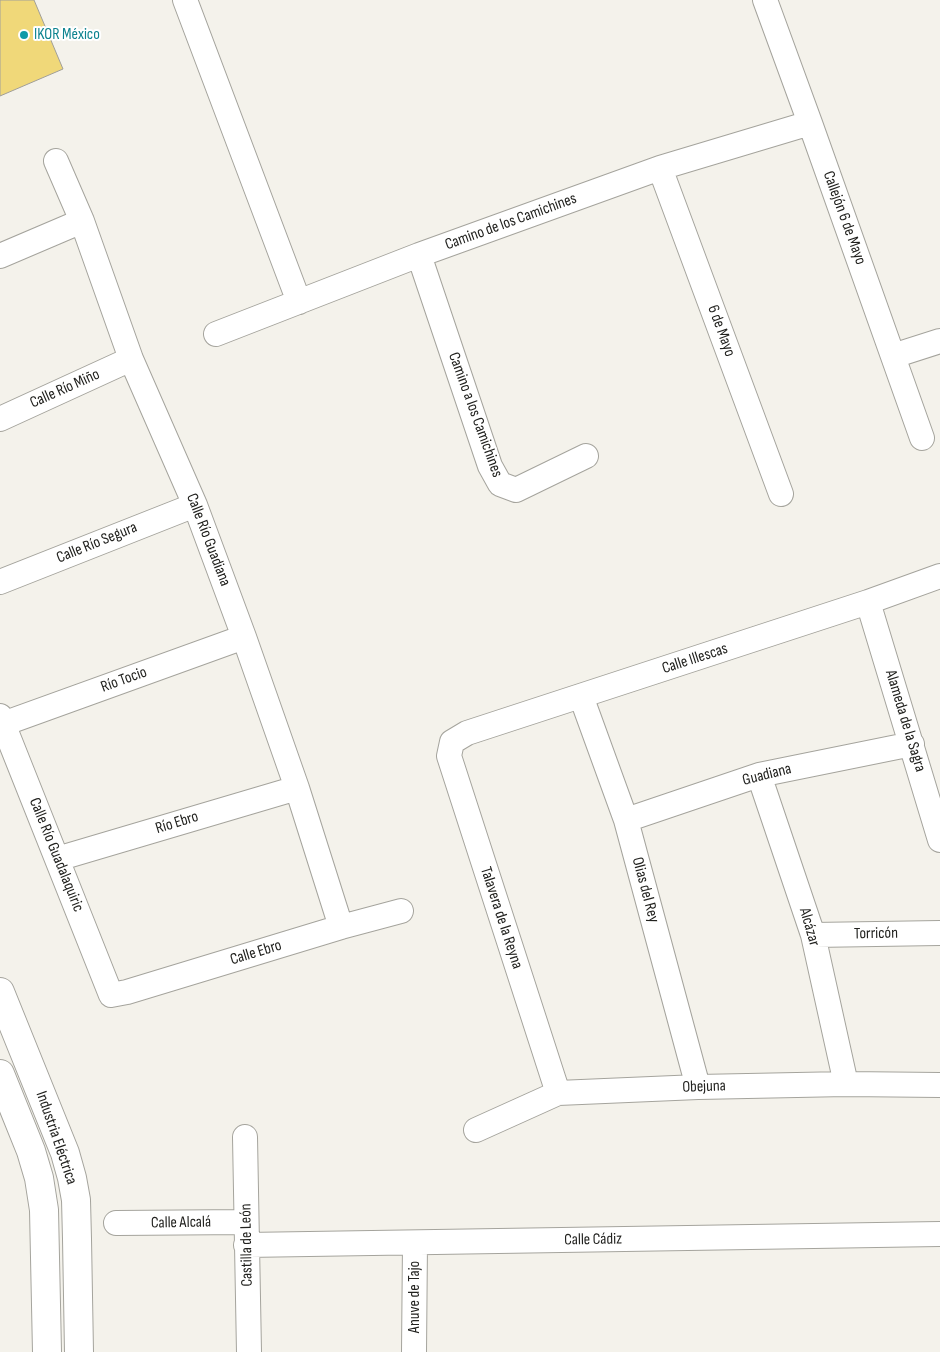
<!DOCTYPE html>
<meta charset="utf-8">
<style>
body{margin:0}
canvas{display:block;background:#f4f2eb}
</style>
<canvas width="940" height="1352"></canvas>
<script>
const context = document.querySelector('canvas').getContext('2d');
context.lineJoin = 'round';
function fill(path, color) { context.fillStyle = color; context.fill(path, 'evenodd'); }
const shape = rows => new Path2D(rows.map(r => 'M' + r).join(''));
function stroke(path, color, width, dash) { context.strokeStyle = color; context.lineWidth = width; context.lineCap = dash ? 'butt' : 'round'; context.setLineDash(dash || []); context.stroke(path); }
function write(font, color, halo, rows, align = 'center') {
  context.font = font + ' "Sofia Sans Condensed",sans-serif'; context.lineWidth = 4; context.setLineDash([]); context.textBaseline = 'middle'; context.strokeStyle = halo; context.fillStyle = color; for (const [text, x, y, turn = 0] of rows) {
    context.save(); context.translate(x, y); context.rotate((+turn || 0) * Math.PI / 180); context.textAlign = isNaN(turn) ? turn : align; if (halo) context.strokeText(text, 0, 0); context.fillText(text, 0, 0); context.restore();
  }
}
const building = shape([
 [0,0,34,0,63,69,0,96,0,0]
]);
fill(building, '#f0d879');
stroke(building, '#a19f99', 1);
const minor = shape([
 [185,0,299,302],
 [765,0,810,123,922,438],
 [56,161,82,221,131,359,195,505,244,637,297,788,341,927],
 [660,168,781,494],
 [419,255,490,466,500,484,516,490,586,456],
 [0,256,82,221],
 [216,334,419,255,660,168,810,123],
 [893,356,940,341],
 [0,419,131,359],
 [0,582,195,505],
 [868,602,940,840],
 [581,696,626,820,698,1087],
 [0,716,111,995,127,992,341,927,401,911],
 [3,724,244,637],
 [759,775,813,935,846,1084],
 [626,820,759,775,912,744],
 [57,859,297,788],
 [813,935,940,933],
 [558,1093,449,756,452,742,467,733,868,602,940,576],
 [476,1130,558,1093,698,1087,846,1084,940,1085],
 [245,1137,249,1352],
 [116,1223,246,1222],
 [246,1245,940,1234],
 [414,1352,415,1243]
]);
const tertiary = shape([
 [0,992,65,1153,72,1178,76,1200,77,1239,79,1352],
 [0,1074,31,1151,39,1178,44,1210,47,1352]
]);
stroke(minor, '#a5a49d', 26);
stroke(tertiary, '#a5a49d', 30);
stroke(minor, '#fff', 24);
stroke(tertiary, '#fff', 28);
for (const [x, y, r, color] of [
 [24,35,5,"#0f9aa8"]
]) { const dot = new Path2D(); dot.arc(x, y, r, 0, 2 * Math.PI); context.fillStyle = color; context.fill(dot); stroke(dot, '#fff', 2); }
write('16px', '#0d838f', '#fff', [
 ["IKOR México",34,35]
], 'left');
write('16px', '#22221f', '#fff', [
 ["Callejón 6 de Mayo",844,218,70],
 ["Camino de los Camichines",511,222,-20],
 ["6 de Mayo",721,331,70],
 ["Calle Río Miño",65,389,-24],
 ["Camino a los Camichines",475,415,70],
 ["Calle Río Guadiana",208,540,69],
 ["Calle Río Segura",97,543,-22],
 ["Calle Illescas",695,659,-18],
 ["Río Tocio",124,680,-20],
 ["Alameda de la Sagra",905,721,73],
 ["Guadiana",767,775,-14],
 ["Río Ebro",177,823,-17],
 ["Calle Río Guadalaquiric",56,855,68],
 ["Olias del Rey",645,890,75],
 ["Talavera de la Reyna",501,918,72],
 ["Alcázar",809,927,74],
 ["Torricón",876,934,-1],
 ["Calle Ebro",256,953,-17],
 ["Obejuna",704,1087,-2],
 ["Industria Eléctrica",56,1138,71],
 ["Calle Alcalá",181,1223,-1],
 ["Calle Cádiz",593,1240,-1],
 ["Castilla de León",247,1245,-91],
 ["Anuve de Tajo",415,1297,-90]
]);
</script>
